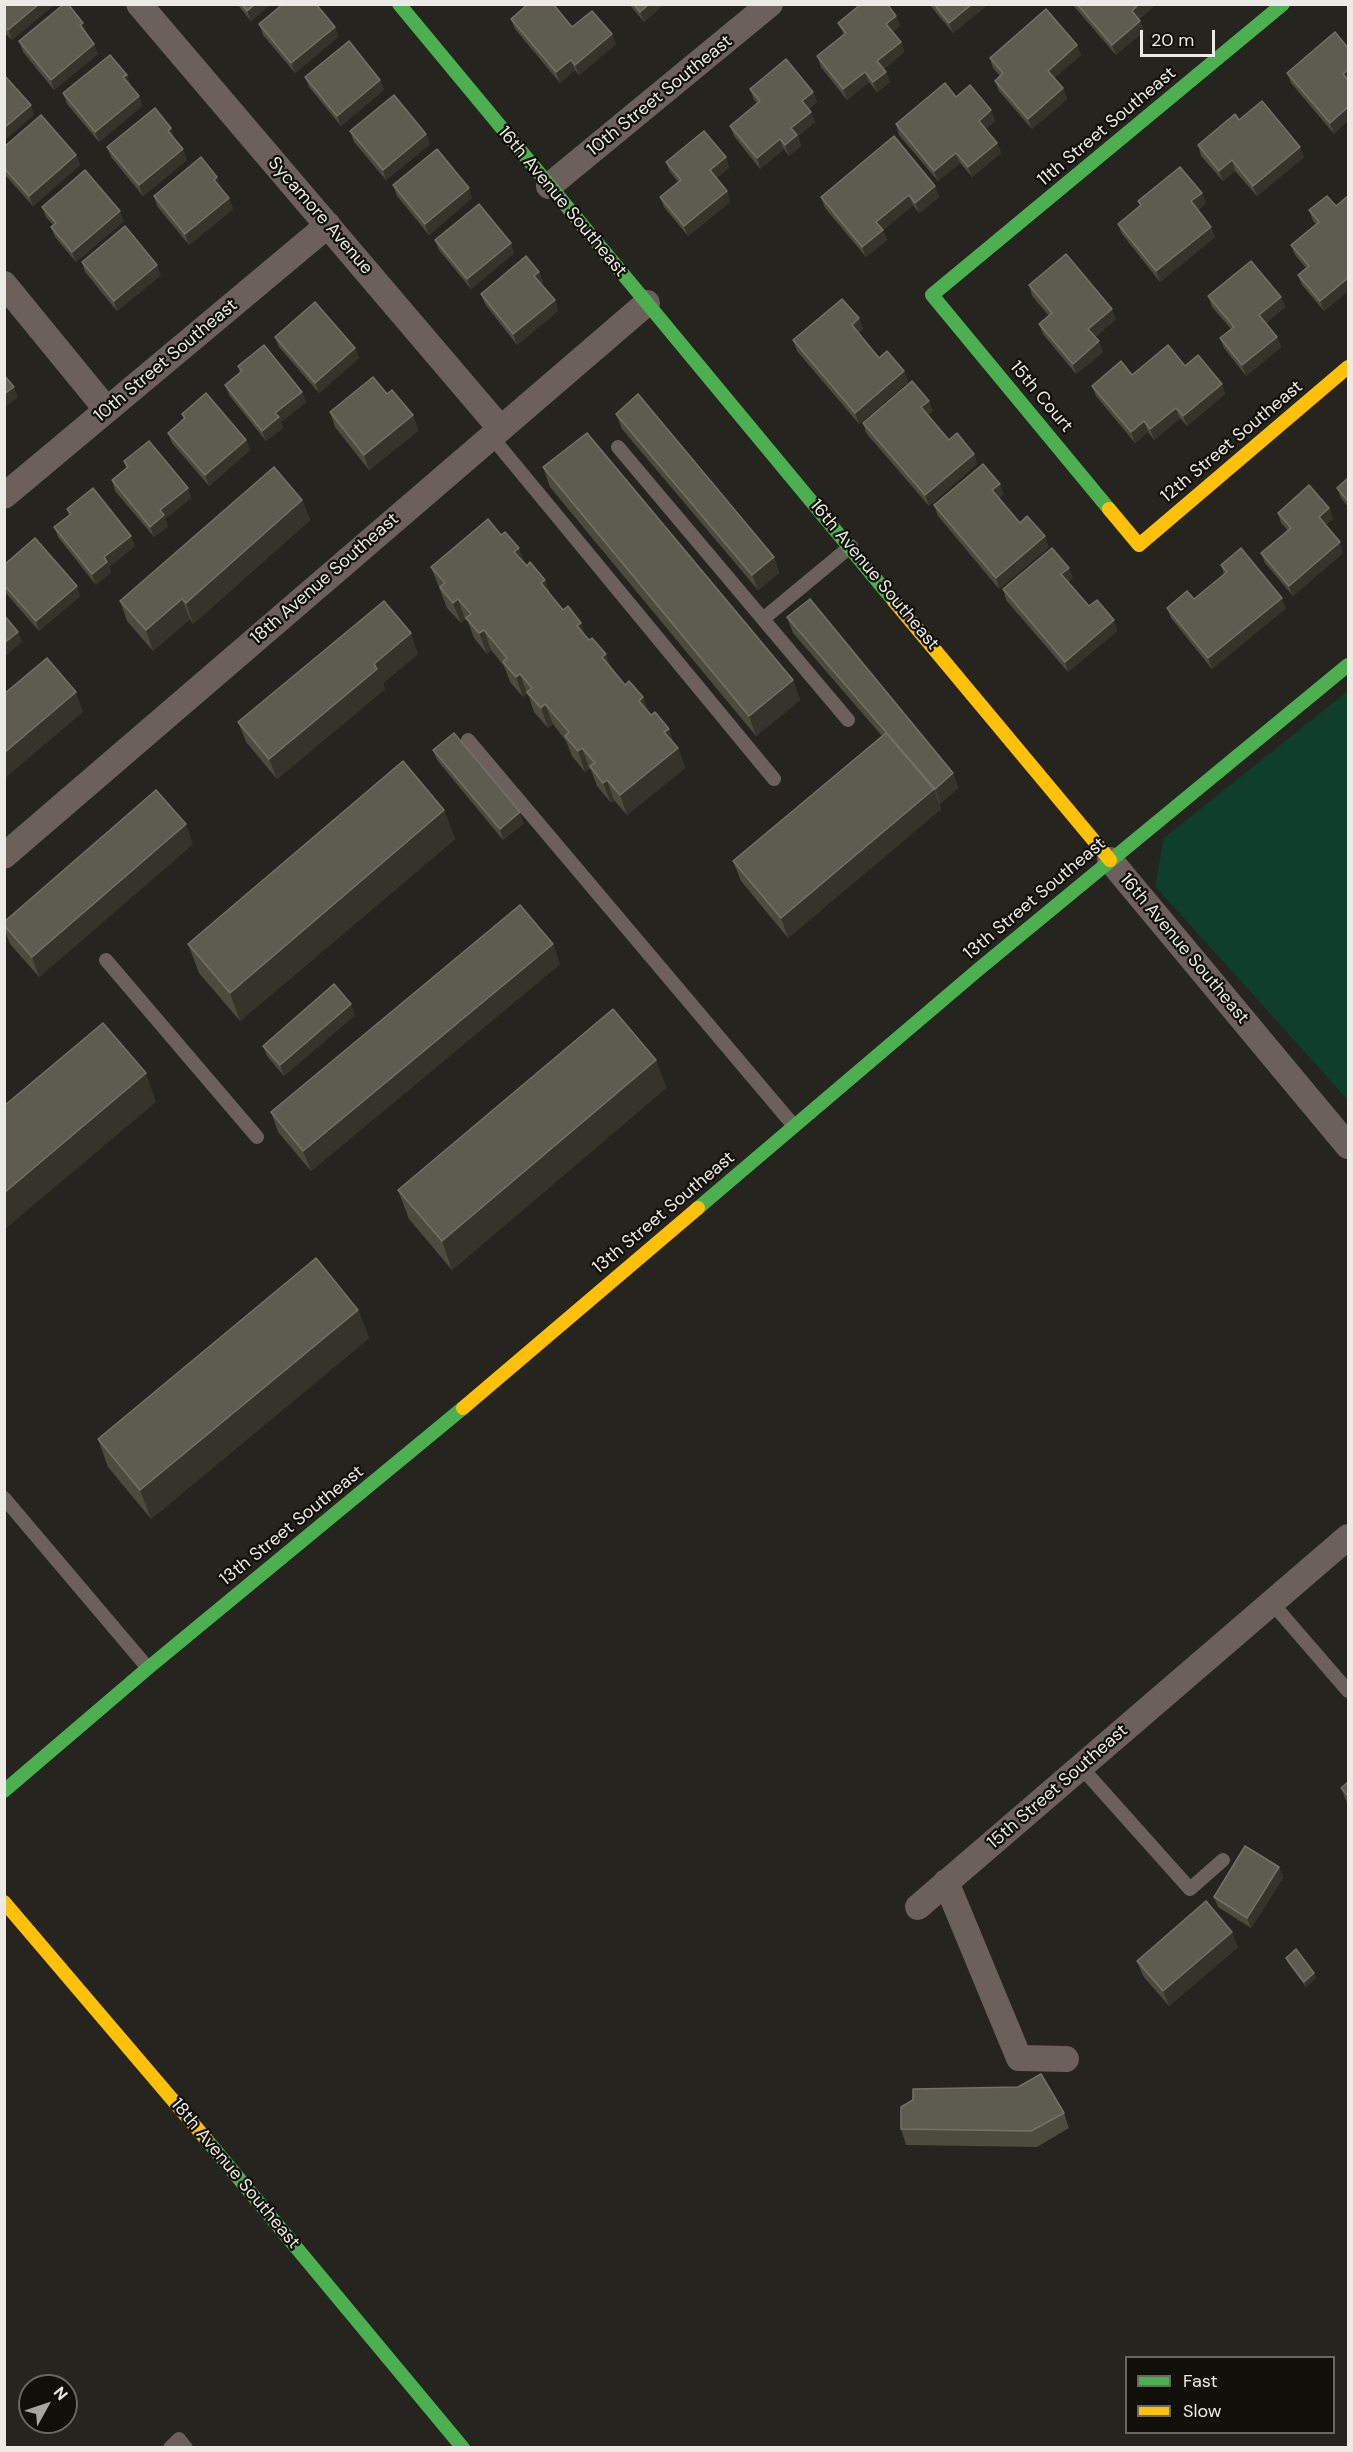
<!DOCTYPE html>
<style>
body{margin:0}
#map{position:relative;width:1353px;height:2452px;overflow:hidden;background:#25241f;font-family:"DM Sans",sans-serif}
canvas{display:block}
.frame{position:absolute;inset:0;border:6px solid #eceae4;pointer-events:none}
.legend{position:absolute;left:1125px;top:2356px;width:210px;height:78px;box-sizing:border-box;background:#100f0a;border:2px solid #686761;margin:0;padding:8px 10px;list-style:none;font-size:18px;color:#eceae4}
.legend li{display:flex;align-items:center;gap:12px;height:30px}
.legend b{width:30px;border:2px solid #686761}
.north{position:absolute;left:18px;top:2374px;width:60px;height:60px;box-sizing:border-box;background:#100f0a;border:2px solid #686761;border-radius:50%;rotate:50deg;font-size:16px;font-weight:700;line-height:24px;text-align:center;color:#eceae4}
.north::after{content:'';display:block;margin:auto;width:21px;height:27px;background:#a6a59f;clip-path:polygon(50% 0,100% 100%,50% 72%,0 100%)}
.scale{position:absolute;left:1140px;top:30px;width:75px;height:27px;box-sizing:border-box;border:3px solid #eceae4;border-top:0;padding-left:8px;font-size:18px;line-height:21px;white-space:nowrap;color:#eceae4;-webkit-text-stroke:4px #100f0a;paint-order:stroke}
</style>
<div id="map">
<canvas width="1353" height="2452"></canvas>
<div class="frame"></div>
<ul class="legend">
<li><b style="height:8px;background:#4caf50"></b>Fast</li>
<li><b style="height:8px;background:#ffc107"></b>Slow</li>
</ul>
<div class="north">N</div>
<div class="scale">20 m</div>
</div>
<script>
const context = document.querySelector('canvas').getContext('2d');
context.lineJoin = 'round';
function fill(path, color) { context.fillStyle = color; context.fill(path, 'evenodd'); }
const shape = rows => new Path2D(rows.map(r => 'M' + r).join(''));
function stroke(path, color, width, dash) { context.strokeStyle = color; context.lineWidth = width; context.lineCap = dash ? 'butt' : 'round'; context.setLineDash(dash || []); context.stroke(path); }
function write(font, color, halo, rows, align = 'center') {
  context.font = font + ' "DM Sans",sans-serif'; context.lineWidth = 4.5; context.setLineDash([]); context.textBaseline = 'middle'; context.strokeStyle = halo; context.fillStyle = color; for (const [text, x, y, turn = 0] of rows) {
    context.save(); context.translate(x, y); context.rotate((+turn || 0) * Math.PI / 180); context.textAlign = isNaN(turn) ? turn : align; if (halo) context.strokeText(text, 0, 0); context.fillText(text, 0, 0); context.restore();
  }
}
fill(shape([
 [1348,691,1348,1100,1155,886,1164,838]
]), '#0f3f2b');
stroke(shape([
 [491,436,774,779],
 [618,447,848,720],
 [763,619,851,546],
 [468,740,794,1126],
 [106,960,257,1137],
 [4,1498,148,1668],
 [1272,1603,1348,1691],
 [1081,1767,1190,1889,1223,1860],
 [170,2448,179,2439,186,2448]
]), '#6b605b', 14);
stroke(shape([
 [139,4,500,428],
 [549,186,770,4],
 [4,284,107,410],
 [4,496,328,225],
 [4,856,647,303],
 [1110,860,1348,1146],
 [946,1882,1019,2058,1066,2059],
 [918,1907,1348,1537]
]), '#6b605b', 26);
stroke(shape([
 [399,4,894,601],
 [1109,509,932,295,1283,4],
 [698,1208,979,969,1348,665],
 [4,1791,148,1668,463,1408],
 [206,2139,463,2448]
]), '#4caf50', 14);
stroke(shape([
 [1109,509,1139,545,1348,367],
 [894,601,1110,860],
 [463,1408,698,1208],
 [4,1902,206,2139]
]), '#ffc107', 14);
fill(shape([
 [4,4,55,4,12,40,4,32],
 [237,4,271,4,251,21],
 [629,4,664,4,644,22],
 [929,4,984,4,985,7,953,33],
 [1072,4,1152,4,1153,7,1139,19,1144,31,1116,55],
 [896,16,900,26,892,32,901,42,904,52,884,69,886,72,890,82,877,92,869,82,847,100,821,67,817,56,844,35,838,23],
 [511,19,612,34,616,44,579,75,575,70,560,83,515,29],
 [83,23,86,33,98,54,54,90,23,52,19,41],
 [259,24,335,27,338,37,295,73,263,35],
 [1348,48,1334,134,1291,83,1287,73],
 [1081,55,1054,78,1063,88,1067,99,1032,129,999,91,995,81,1000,76,993,68,990,58],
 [127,75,130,85,139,96,142,106,99,142,67,104,63,93],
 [305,77,380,80,384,90,341,126,309,87],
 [750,89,813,92,817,102,809,109,815,122,798,136,801,146,789,156,784,149,760,169,734,136,730,126,757,103,754,100],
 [956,97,995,121,985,129,997,143,1001,153,972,177,960,163,938,181,899,135,896,124],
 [1239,120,1304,157,1257,196,1235,171,1223,181,1201,156,1198,145],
 [350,131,426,134,430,144,386,180,354,142],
 [175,139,187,160,143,196,111,157,107,147],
 [4,147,76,155,80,165,33,206,4,174],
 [726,157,729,168,716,178,727,191,730,202,688,236,664,207,660,197,678,182,670,172,666,162],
 [393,185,472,198,429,235,397,196],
 [935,186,939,197,919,213,913,205,883,230,887,240,866,257,825,208,821,197],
 [221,188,229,198,233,209,189,245,157,206,154,196],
 [1202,193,1206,203,1198,210,1215,237,1160,282,1122,234,1118,224,1140,206,1138,201],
 [1348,197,1348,291,1324,311,1302,285,1298,275,1306,268,1295,255,1291,245,1316,224,1313,221,1309,210,1336,206],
 [42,207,124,221,76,262,55,237,51,227,53,225,46,217],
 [435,240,514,253,471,289,439,250],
 [82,262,161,275,117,311,85,272],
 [539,272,543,282,541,284,555,300,558,311,517,345,485,304,481,294],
 [1029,285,1116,319,1095,337,1103,352,1076,374,1043,334,1039,324,1049,316,1032,296],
 [1208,296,1281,297,1285,307,1266,323,1277,337,1281,347,1246,376,1224,348,1220,338,1231,329,1212,307],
 [859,318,863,329,858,333,879,358,904,371,908,382,859,424,797,351,793,340],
 [275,337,355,348,359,358,319,393,279,347],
 [238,366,302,392,306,402,281,422,283,428,266,441,229,395,225,385,240,373],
 [1185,366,1222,384,1225,394,1187,426,1180,418,1154,440,1148,432,1135,443,1096,396,1092,386,1132,375],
 [387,394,413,415,418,431,369,470,335,427,330,412],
 [933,411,928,415,949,440,974,454,977,464,929,506,866,433,863,423],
 [182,414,246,440,250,450,209,486,172,443,168,433,184,419],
 [616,414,774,557,779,573,758,590,622,429],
 [124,461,188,488,191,498,165,519,168,526,154,537,115,491,112,480,126,468],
 [543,467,793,680,800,700,756,736,550,487],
 [1348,478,1348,507,1341,498,1337,488],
 [1004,494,999,498,1020,523,1049,547,999,589,938,516,934,505],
 [302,500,310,520,193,624,190,619,153,651,127,621,120,601],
 [1329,508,1333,519,1325,525,1343,553,1293,596,1265,563,1261,553,1288,531,1281,523,1278,513],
 [67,509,135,546,109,567,111,572,96,585,58,537,54,527,69,516],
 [525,564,545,580,550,594,625,685,643,697,648,712,678,748,685,768,627,815,614,800,611,803,597,786,591,770,589,768,585,772,572,756,566,741,553,724,548,728,534,712,529,697,527,694,523,697,510,682,504,666,491,650,487,654,474,638,468,622,465,619,461,623,447,608,431,567],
 [4,565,80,596,39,631,4,591],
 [1221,565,1286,608,1212,669,1171,618,1167,608,1194,599,1224,575],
 [1073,578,1068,582,1089,606,1114,620,1117,631,1068,672,1006,600,1003,589],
 [787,617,953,773,958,788,940,804,939,802,941,809,788,938,741,881,733,861,882,736,793,633],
 [418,654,383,683,385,689,277,779,246,742,238,722],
 [433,750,524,823,503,840,437,760],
 [444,810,455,839,240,1021,199,973,188,944],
 [193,844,39,977,10,944,4,928,4,922],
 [553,944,560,964,311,1171,278,1132,271,1112],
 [355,1015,284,1076,267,1056,263,1046],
 [656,1060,666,1088,452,1270,409,1219,398,1190],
 [358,1310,369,1338,151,1519,108,1467,98,1439],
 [1348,1782,1348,1805,1347,1803,1341,1788],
 [1279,1867,1283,1878,1251,1928,1218,1907,1214,1897],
 [1238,1947,1169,2006,1143,1976,1137,1961],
 [1286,1958,1314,1973,1316,1978,1306,1987,1288,1963],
 [913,2100,1064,2113,1069,2128,1037,2147,906,2145,901,2129]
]), '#4d4b3e');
fill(shape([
 [39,4,55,4,12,40,8,30],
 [255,4,271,4,251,21,247,11],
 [649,4,664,4,644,22,640,12],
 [972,4,984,4,985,7,953,33,949,23],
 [1139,4,1152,4,1153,7,1136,21,1132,11],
 [896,16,900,26,890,34,886,24],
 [1140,21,1144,31,1116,55,1112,45],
 [83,23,87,33,83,36,80,25],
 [335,27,338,37,295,73,291,63],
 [612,34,616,44,579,75,575,65],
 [901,42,904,52,881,71,877,61],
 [94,44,98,54,54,90,51,80],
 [1077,45,1081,55,1051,81,1048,71],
 [571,60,575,70,560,83,556,72],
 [1348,70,1348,83,1343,74],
 [865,72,869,82,847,100,843,89],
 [886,72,890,82,877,92,873,82],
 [127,75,130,85,123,77],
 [380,80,384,90,341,126,337,116],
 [1063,88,1067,99,1032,129,1028,119],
 [813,92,817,102,806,112,802,101],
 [139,96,142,106,99,142,95,132],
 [31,105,34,115,4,141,4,128],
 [1348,107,1348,121,1334,134,1330,123],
 [991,110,995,121,982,131,979,121],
 [811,112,815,122,798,136,801,146,789,156,785,145,791,128],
 [171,128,175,139,168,131],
 [426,134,430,144,386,180,383,170],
 [780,139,784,149,760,169,757,158],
 [997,143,1001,153,972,177,968,167],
 [1300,147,1304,157,1257,196,1253,186],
 [183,149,187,160,143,196,139,185],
 [956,153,960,163,938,181,934,171],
 [76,155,80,165,33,206,29,196],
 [726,157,729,168,713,181,710,170],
 [1232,160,1235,171,1223,181,1219,171],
 [217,177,221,188,214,180],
 [935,186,939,197,919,213,915,203],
 [469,188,472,198,429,235,425,224],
 [727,191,730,202,688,236,684,226],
 [1202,193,1206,203,1195,212,1191,201],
 [909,195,913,205,883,230,887,240,866,257,862,247,876,222],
 [229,198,233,209,189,245,185,234],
 [120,211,124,221,76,262,72,252],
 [1211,227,1215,237,1160,282,1156,271],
 [511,243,514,253,471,289,467,279],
 [157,265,161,275,117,311,114,301],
 [539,272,543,282,538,287,534,276],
 [1348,278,1348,291,1324,311,1320,301],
 [1281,297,1285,307,1263,325,1259,315],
 [555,300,558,311,517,345,513,334],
 [1112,309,1116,319,1092,339,1088,329],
 [859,318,863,329,855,335,852,325],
 [1277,337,1281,347,1246,376,1242,365],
 [1099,341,1103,352,1076,374,1073,364],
 [355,348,359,358,319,393,315,383],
 [904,371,908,382,859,424,855,413],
 [1222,384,1225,394,1187,426,1183,416],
 [14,387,18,397,4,408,4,394],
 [302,392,306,402,281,422,283,428,266,441,262,431,275,413],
 [929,401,933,411,925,418,921,407],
 [1176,408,1180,418,1154,440,1150,429],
 [413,415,418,431,369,470,364,455],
 [1144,421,1148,432,1135,443,1131,432],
 [246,440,250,450,209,486,205,475],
 [974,454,977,464,929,506,925,495],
 [1000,484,1004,494,996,500,992,490],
 [188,488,191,498,165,519,168,526,154,537,150,527,160,510],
 [302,500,310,520,193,624,186,603],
 [1329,508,1333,519,1322,528,1319,517],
 [131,536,135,546,109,567,111,572,96,585,92,574,104,557],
 [1045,536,1049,547,999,589,996,578],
 [1340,542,1343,553,1293,596,1289,586],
 [519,548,527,569,514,552],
 [774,557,779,573,758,590,752,575],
 [1069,568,1073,578,1065,584,1061,574],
 [545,580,552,600,541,583],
 [77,586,80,596,39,631,36,621],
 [1282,598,1286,608,1212,669,1208,658],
 [182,599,190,619,153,651,146,630],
 [458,599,465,619,461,623,453,603],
 [1114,620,1117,631,1068,672,1065,662],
 [581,623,588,643,577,626],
 [484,630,491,650,487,654,479,633],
 [18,632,22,642,4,657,4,643],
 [411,633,418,654,383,683,385,689,277,779,269,759,374,664],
 [606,654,613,674,602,657],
 [520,674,527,694,523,697,516,677],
 [793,680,800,700,756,736,749,716],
 [76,692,83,712,4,779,4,753],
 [643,697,650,717,639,701],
 [545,704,553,724,548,728,541,708],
 [669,729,676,749,664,732],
 [582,748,589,768,585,772,578,751],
 [678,748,685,768,627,815,620,795],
 [953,773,958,788,940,804,935,789],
 [607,780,614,800,611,803,603,783],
 [934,789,941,809,788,938,781,918],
 [444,810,455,839,240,1021,230,993],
 [520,812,524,823,503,840,500,829],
 [186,824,193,844,39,977,32,957],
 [553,944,560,964,311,1171,303,1151],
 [351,1004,355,1015,284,1076,280,1065],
 [656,1060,666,1088,452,1270,442,1241],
 [146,1073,156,1102,4,1230,4,1193],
 [358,1310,369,1338,151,1519,140,1490],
 [1279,1867,1283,1878,1251,1928,1247,1918],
 [1232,1932,1238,1947,1169,2006,1163,1991],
 [1314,1973,1316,1978,1306,1987,1304,1982]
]), '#36342a');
const building = shape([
 [4,4,39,4,8,30,4,26,4,4],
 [64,4,68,4,83,23,80,25,94,44,51,80,19,41,64,4],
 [242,4,255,4,247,11,242,4],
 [283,4,316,4,335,27,291,63,259,24,283,4],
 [528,4,553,4,572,27,592,11,612,34,575,65,571,60,556,72,511,19,528,4],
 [634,4,649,4,640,12,634,4],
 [861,4,887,4,896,16,886,24,901,42,877,61,886,72,873,82,865,72,843,89,817,56,846,33,838,23,861,4],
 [934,4,972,4,949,23,934,4],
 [1077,4,1139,4,1132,11,1140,21,1112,45,1077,4],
 [1046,9,1077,45,1048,71,1063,88,1028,119,995,81,1003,73,990,58,1046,9],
 [1335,32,1348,48,1348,70,1343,74,1348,80,1348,107,1330,123,1287,73,1335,32],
 [349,41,380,80,337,116,305,77,349,41],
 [110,55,127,75,123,77,139,96,95,132,63,93,110,55],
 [786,59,813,92,802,101,811,112,791,128,797,135,785,145,780,139,757,158,730,126,760,101,750,89,786,59],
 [4,75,31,105,4,128,4,75],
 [945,83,956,97,970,85,991,110,979,121,997,143,968,167,956,153,934,171,896,124,945,83],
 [394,95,426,134,383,170,350,131,394,95],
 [1262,101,1300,147,1253,186,1232,160,1219,171,1198,145,1235,114,1239,120,1262,101],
 [155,108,171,128,168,131,183,149,139,185,107,147,155,108],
 [41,115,76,155,29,196,4,168,4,147,41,115],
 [704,131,726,157,710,170,727,191,684,226,660,197,681,180,666,162,704,131],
 [894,136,935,186,915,203,909,195,876,222,883,230,862,247,821,197,894,136],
 [437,149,469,188,425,224,393,185,437,149],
 [201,157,217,177,214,180,229,198,185,234,154,196,201,157],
 [1180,167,1202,193,1191,201,1211,227,1156,271,1118,224,1141,205,1138,201,1180,167],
 [85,170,120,211,72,252,51,227,56,223,42,207,85,170],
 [1327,196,1336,206,1348,196,1348,278,1320,301,1298,275,1309,266,1291,245,1319,222,1309,210,1327,196],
 [479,204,511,243,467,279,435,240,479,204],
 [125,226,157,265,114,301,82,262,125,226],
 [1066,254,1112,309,1088,329,1099,341,1073,364,1039,324,1052,313,1029,285,1066,254],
 [526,256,539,272,534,276,555,300,513,334,481,294,526,256],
 [1251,261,1281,297,1259,315,1277,337,1242,365,1220,338,1234,327,1208,296,1251,261],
 [842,299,859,318,852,325,879,358,887,351,904,371,855,413,793,340,842,299],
 [315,302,355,348,315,383,275,337,315,302],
 [264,345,302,392,275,413,279,417,262,431,225,385,242,371,238,366,264,345],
 [1168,345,1185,366,1198,355,1222,384,1183,416,1176,408,1150,429,1144,421,1131,432,1092,386,1121,361,1132,375,1168,345],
 [4,375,14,387,4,394,4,375],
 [373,377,387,394,392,390,413,415,364,455,330,412,373,377],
 [912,381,929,401,921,407,949,440,957,433,974,454,925,495,863,423,912,381],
 [206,393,246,440,205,475,168,433,185,418,182,414,206,393],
 [638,394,774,557,752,575,616,414,638,394],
 [587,433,793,680,749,716,543,467,587,433],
 [149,441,188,488,160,510,164,515,150,527,112,480,128,467,124,461,149,441],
 [983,464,1000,484,992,490,1020,523,1027,516,1045,536,996,578,934,505,983,464],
 [274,467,302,500,186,603,182,599,146,630,120,601,274,467],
 [1348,478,1348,501,1337,488,1348,478],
 [1309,485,1329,508,1319,517,1340,542,1289,586,1261,553,1291,528,1278,513,1309,485],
 [93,488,131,536,104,557,107,562,92,574,54,527,71,514,67,509,93,488],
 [488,519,501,535,505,532,519,548,514,552,527,566,530,562,545,580,541,583,563,610,568,606,581,623,577,626,589,640,592,638,606,654,602,657,625,685,629,681,643,697,639,701,651,715,655,712,669,729,664,732,678,748,620,795,607,780,603,783,590,766,595,763,582,748,578,751,565,736,569,732,545,704,541,708,527,692,532,688,520,674,516,677,503,662,507,658,484,630,479,633,466,618,471,614,458,599,453,603,440,587,445,583,431,567,488,519],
 [35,538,77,586,36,621,4,585,4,565,35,538],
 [1052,548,1069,568,1061,574,1089,606,1097,600,1114,620,1065,662,1003,589,1052,548],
 [1241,548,1282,598,1208,658,1167,608,1187,591,1194,599,1227,572,1221,565,1241,548],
 [810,599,953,773,935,789,787,617,810,599],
 [384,601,411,633,374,664,377,669,269,759,238,722,384,601],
 [4,615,18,632,4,643,4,615],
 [47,658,76,692,4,753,4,694,47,658],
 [454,733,520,812,500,829,433,750,454,733],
 [886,733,934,789,781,918,733,861,886,733],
 [403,761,444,810,230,993,188,944,403,761],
 [156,790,186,824,32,957,4,925,4,922,156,790],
 [520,905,553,944,303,1151,271,1112,520,905],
 [334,984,351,1004,280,1065,263,1046,334,984],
 [613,1009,656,1060,442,1241,398,1190,613,1009],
 [103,1023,146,1073,4,1193,4,1106,103,1023],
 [316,1258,358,1310,140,1490,98,1439,316,1258],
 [1348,1782,1348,1796,1341,1788,1348,1782],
 [1245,1846,1279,1867,1247,1918,1214,1897,1245,1846],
 [1206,1901,1232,1932,1163,1991,1137,1961,1206,1901],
 [1296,1949,1314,1973,1304,1982,1286,1958,1296,1949],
 [1041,2074,1064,2113,1031,2131,901,2129,901,2107,913,2100,913,2089,1018,2087,1041,2074]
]);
fill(building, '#5e5c50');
stroke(building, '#747267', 1.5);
write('18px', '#eceae4', '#100f0a', [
 ["10th Street Southeast",660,96,-39],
 ["11th Street Southeast",1107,127,-40],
 ["16th Avenue Southeast",562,202,50],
 ["Sycamore Avenue",320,216,49],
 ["10th Street Southeast",166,361,-40],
 ["15th Court",1041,397,50],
 ["12th Street Southeast",1232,442,-40],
 ["16th Avenue Southeast",874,575,50],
 ["18th Avenue Southeast",325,579,-41],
 ["13th Street Southeast",1035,899,-40],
 ["16th Avenue Southeast",1184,949,50],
 ["13th Street Southeast",664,1213,-40],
 ["13th Street Southeast",292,1526,-39],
 ["15th Street Southeast",1058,1787,-41],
 ["18th Avenue Southeast",235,2174,50]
]);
</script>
